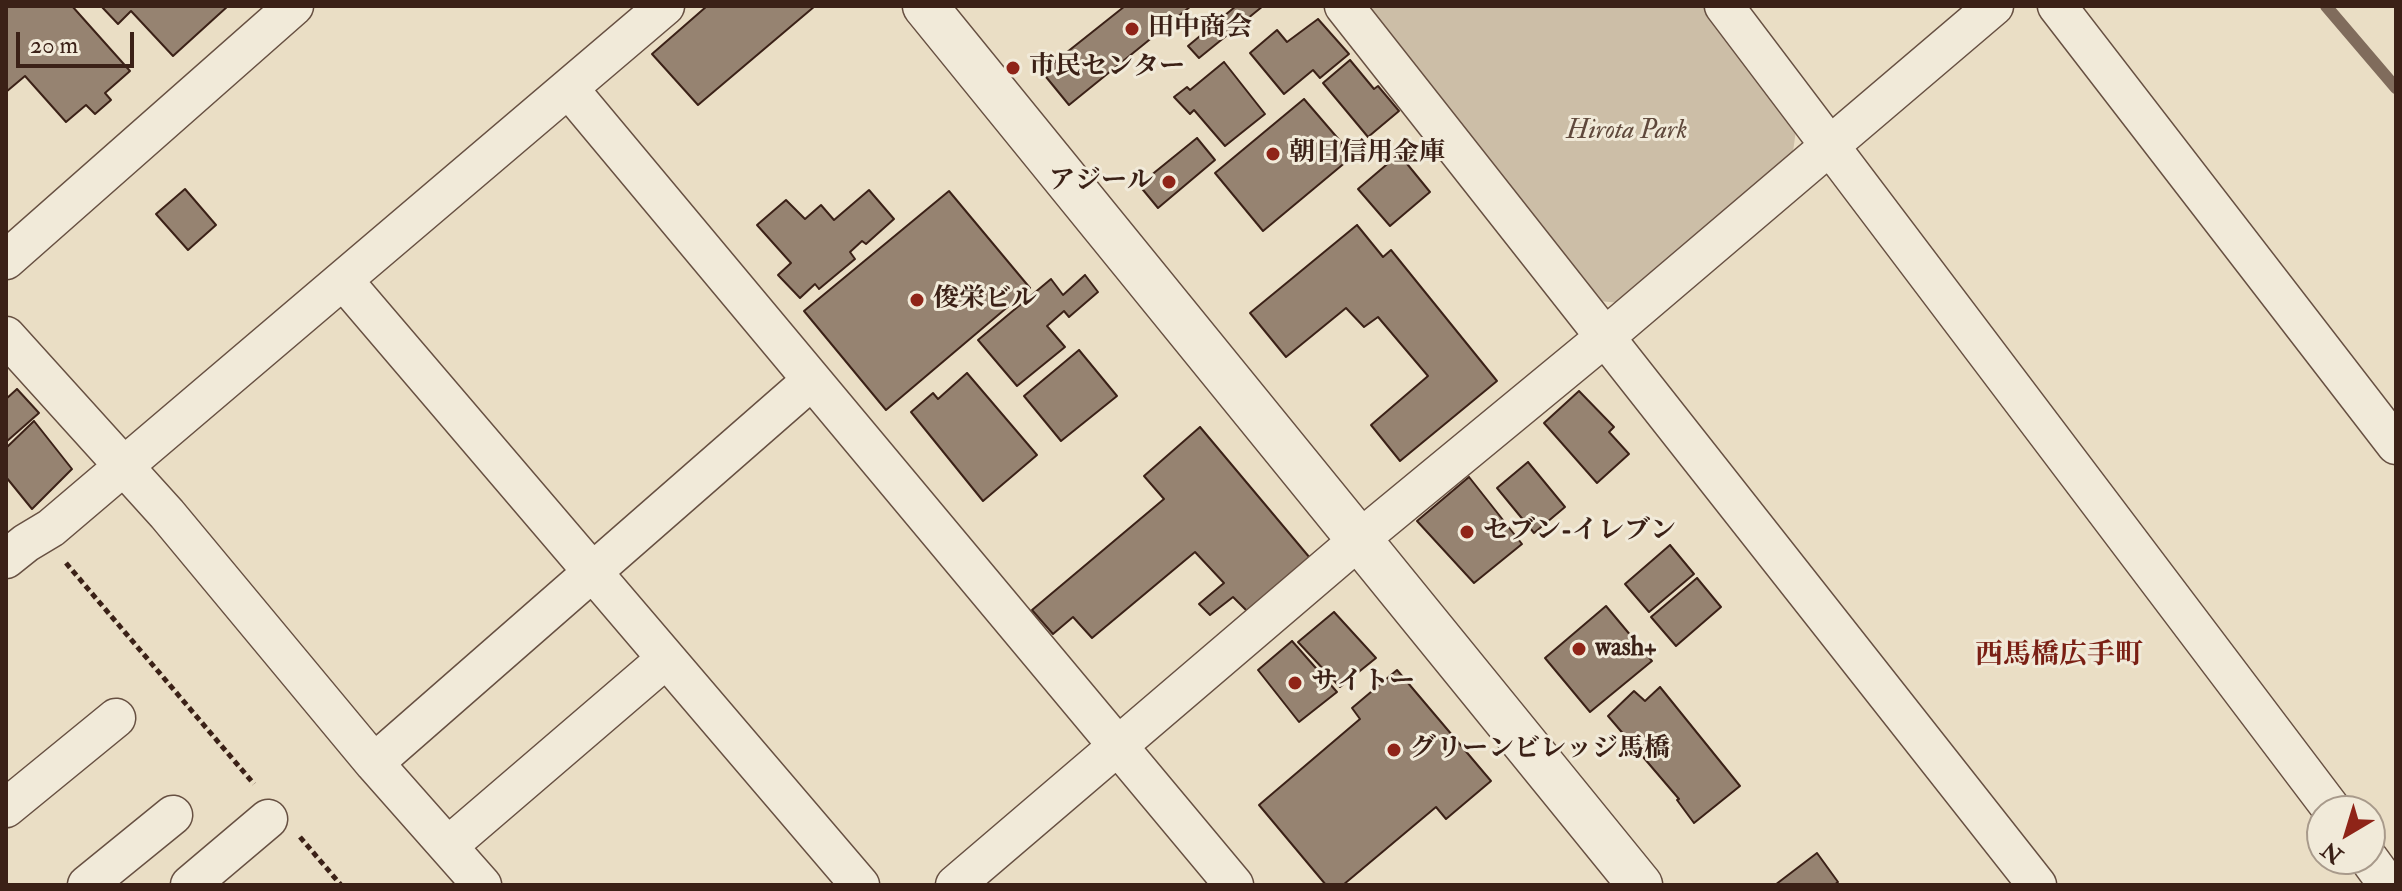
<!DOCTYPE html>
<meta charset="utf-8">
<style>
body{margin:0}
#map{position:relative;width:2402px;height:891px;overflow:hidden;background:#eadec5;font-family:"IM FELL Double Pica",serif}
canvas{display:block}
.frame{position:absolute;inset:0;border:8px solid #3b2117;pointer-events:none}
.north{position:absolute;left:2306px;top:795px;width:80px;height:80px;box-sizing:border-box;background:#f1ead9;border:2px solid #a89a8b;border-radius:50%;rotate:218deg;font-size:22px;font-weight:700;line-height:32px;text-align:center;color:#3b2117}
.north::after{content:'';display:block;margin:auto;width:28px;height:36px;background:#8f2418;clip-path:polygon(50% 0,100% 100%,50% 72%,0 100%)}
.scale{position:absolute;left:16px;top:32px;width:118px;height:36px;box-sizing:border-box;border:4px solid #3b2117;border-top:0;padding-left:10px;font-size:24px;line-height:28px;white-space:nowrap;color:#3b2117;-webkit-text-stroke:6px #f1ead9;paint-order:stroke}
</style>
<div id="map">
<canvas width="2402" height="891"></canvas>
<div class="frame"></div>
<div class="north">N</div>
<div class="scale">20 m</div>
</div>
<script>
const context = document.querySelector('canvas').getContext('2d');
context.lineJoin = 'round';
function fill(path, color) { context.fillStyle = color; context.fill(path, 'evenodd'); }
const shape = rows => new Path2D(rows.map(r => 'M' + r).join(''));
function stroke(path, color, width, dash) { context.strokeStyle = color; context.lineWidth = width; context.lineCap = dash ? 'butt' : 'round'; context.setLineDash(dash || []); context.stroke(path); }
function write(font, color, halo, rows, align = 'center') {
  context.font = font + ' "IM FELL Double Pica","Noto Serif JP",serif'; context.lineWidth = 6; context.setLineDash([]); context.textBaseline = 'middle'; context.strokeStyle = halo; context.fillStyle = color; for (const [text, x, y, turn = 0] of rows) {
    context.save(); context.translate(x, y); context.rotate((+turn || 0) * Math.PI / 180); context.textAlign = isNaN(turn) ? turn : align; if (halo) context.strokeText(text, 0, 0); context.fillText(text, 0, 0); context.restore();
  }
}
fill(shape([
 [1372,6,1709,6,1797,123,1792,159,1621,303,1599,301,1372,16]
]), '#ccbea7');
stroke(shape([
 [2326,6,2396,88]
]), '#806c5c', 12);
const building = shape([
 [6,6,72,6,130,71,105,93,111,100,95,114,86,105,66,122,25,76,6,92,6,6],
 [101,6,228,6,173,56,131,11,118,24,101,6],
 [707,6,815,6,698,105,652,54,707,6],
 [1125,6,1191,6,1069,105,1042,72,1125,6],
 [1236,6,1263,6,1199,58,1188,46,1236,6],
 [1318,19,1349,54,1320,78,1313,70,1284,94,1250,53,1277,30,1287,42,1318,19],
 [1350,60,1374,89,1378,86,1399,111,1368,137,1323,83,1350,60],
 [1224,62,1265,114,1225,146,1194,110,1190,114,1174,97,1187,87,1190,90,1224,62],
 [1304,99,1353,156,1263,231,1215,173,1304,99],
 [1197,138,1215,160,1158,208,1139,185,1197,138],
 [1399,154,1430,192,1390,226,1358,189,1399,154],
 [185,189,216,225,188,250,156,214,185,189],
 [869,190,894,219,866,244,862,241,850,252,855,259,819,289,815,284,800,298,778,275,791,263,757,225,786,200,805,219,821,205,834,220,869,190],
 [949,191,1030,288,886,410,804,311,949,191],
 [1357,225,1383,257,1391,250,1497,381,1400,461,1371,425,1428,376,1378,317,1364,327,1346,308,1286,357,1250,313,1357,225],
 [1085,275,1098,292,1069,317,1064,311,1047,326,1065,347,1017,386,978,340,1051,279,1063,295,1085,275],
 [1079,350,1117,396,1061,441,1024,396,1079,350],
 [967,373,1037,455,983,501,911,412,933,393,938,399,967,373],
 [17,389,39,413,6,442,6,399,17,389],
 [1579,391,1614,427,1609,432,1629,454,1597,483,1544,423,1579,391],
 [34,421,72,469,32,509,6,477,6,448,34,421],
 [1200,427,1310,558,1247,611,1233,597,1210,615,1199,604,1224,583,1195,552,1092,638,1073,617,1053,634,1032,610,1164,499,1144,476,1200,427],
 [1528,462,1565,507,1534,533,1497,488,1528,462],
 [1469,477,1522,544,1474,583,1417,521,1469,477],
 [1670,545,1694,574,1649,612,1625,584,1670,545],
 [1697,578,1721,607,1676,646,1651,617,1697,578],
 [1606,606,1652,661,1590,712,1545,658,1606,606],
 [1334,612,1376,658,1340,687,1298,642,1334,612],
 [1292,641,1337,692,1299,722,1258,670,1292,641],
 [1397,670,1491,781,1446,819,1436,807,1343,885,1326,885,1259,805,1360,719,1352,708,1397,670],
 [1660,687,1740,786,1694,823,1677,800,1679,799,1608,716,1634,691,1645,701,1660,687],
 [1817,853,1838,882,1834,885,1775,885,1817,853]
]);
fill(building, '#968371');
stroke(building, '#3b2117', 2);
const minor = shape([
 [1344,6,2037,885],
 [1724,6,2333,811],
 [2057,6,2396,445],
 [569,89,1234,885],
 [6,260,294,6],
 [343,280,860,885],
 [6,336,167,514,374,763,482,885],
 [6,559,26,543,51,528,665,6],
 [374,763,812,380],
 [6,808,116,718],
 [448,846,666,659],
 [2369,859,2388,885],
 [87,885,173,815],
 [190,885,268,819],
 [955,885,1360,539,1605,337,1994,6]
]);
const tertiary = shape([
 [925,6,1640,885]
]);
stroke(minor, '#675042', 41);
stroke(tertiary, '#675042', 47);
stroke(shape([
 [66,563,254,784],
 [300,837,341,885]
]), '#3b2117', 5, [6, 4]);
stroke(minor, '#f1ead9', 38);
stroke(tertiary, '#f1ead9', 44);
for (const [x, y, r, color] of [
 [1132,29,8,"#8f2418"],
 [1013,68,8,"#8f2418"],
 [1273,154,8,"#8f2418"],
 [1169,182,8,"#8f2418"],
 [917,300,8,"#8f2418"],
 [1467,532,8,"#8f2418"],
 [1579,649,8,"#8f2418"],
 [1295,683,8,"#8f2418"],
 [1394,750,8,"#8f2418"]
]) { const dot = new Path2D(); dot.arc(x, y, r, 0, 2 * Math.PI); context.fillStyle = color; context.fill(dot); stroke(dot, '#f1ead9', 3); }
write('bold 26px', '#3b2117', '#f1ead9', [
 ["田中商会",1148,29],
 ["市民センター",1029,68],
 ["朝日信用金庫",1289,154],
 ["アジール",1153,182,"right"],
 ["俊栄ビル",933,300],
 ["セブン-イレブン",1483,532],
 ["wash+",1595,649],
 ["サイトー",1311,683],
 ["グリーンビレッジ馬橋",1410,750]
], 'left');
write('italic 26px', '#5f483b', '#f1ead9', [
 ["Hirota Park",1627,132]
]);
write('bold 28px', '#7a1f14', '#f1ead9', [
 ["西馬橋広手町",2059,657]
]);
</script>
